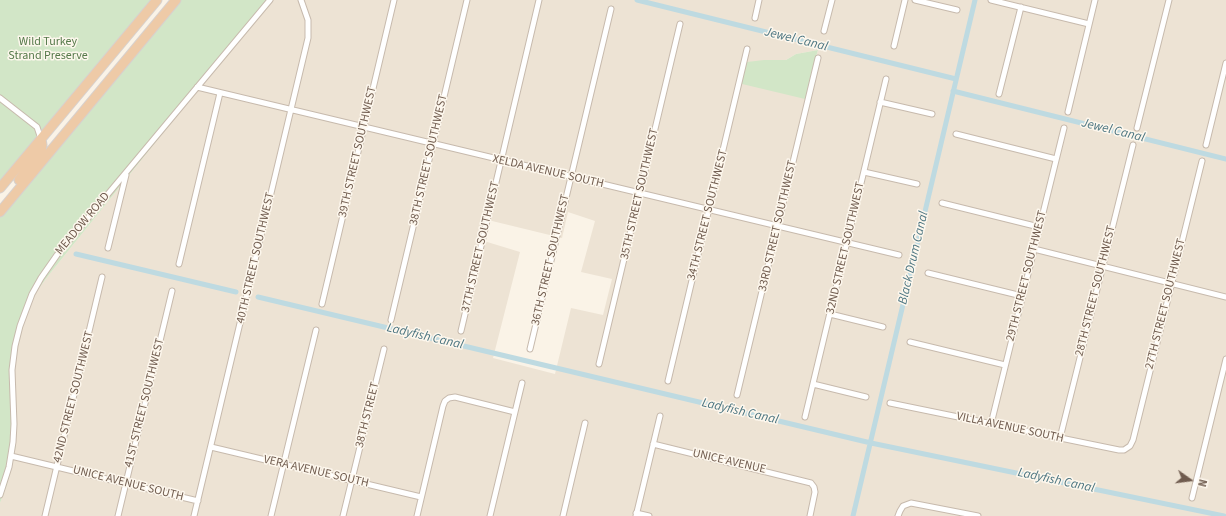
<!DOCTYPE html>
<style>
body{margin:0}
#map{position:relative;width:1226px;height:516px;overflow:hidden;background:#faf3e7;font-family:"Source Sans 3",sans-serif}
canvas{display:block}
.north{position:absolute;left:1170px;top:460px;width:40px;height:40px;-webkit-text-stroke:3px #fdf7ed;paint-order:stroke;rotate:104deg;font-size:11px;font-weight:700;line-height:16px;text-align:center;color:#705c4f}
.north::after{content:'';display:block;margin:auto;width:14px;height:18px;background:#705c4f;clip-path:polygon(50% 0,100% 100%,50% 72%,0 100%)}
</style>
<div id="map">
<canvas width="1226" height="516"></canvas>
<div class="north">N</div>
</div>
<script>
const context = document.querySelector('canvas').getContext('2d');
context.lineJoin = 'round';
function fill(path, color) { context.fillStyle = color; context.fill(path, 'evenodd'); }
const shape = rows => new Path2D(rows.map(r => 'M' + r).join(''));
function stroke(path, color, width, dash) { context.strokeStyle = color; context.lineWidth = width; context.lineCap = dash ? 'butt' : 'round'; context.setLineDash(dash || []); context.stroke(path); }
function write(font, color, halo, rows, align = 'center') {
  context.font = font + ' "Source Sans 3",sans-serif'; context.lineWidth = 3; context.setLineDash([]); context.textBaseline = 'middle'; context.strokeStyle = halo; context.fillStyle = color; for (const [text, x, y, turn = 0] of rows) {
    context.save(); context.translate(x, y); context.rotate((+turn || 0) * Math.PI / 180); context.textAlign = isNaN(turn) ? turn : align; if (halo) context.strokeText(text, 0, 0); context.fillText(text, 0, 0); context.restore();
  }
}
fill(shape([
 [270,0,1226,0,1226,516,0,516,0,503,7,485,13,403,12,366,26,310,37,291,48,276],
 [818,50,814,64,813,79,764,60,786,60,796,54],
 [568,212,595,221,581,272,612,279,603,315,571,308,555,374,493,358,520,252,484,241,488,220,562,238]
]), '#ede3d4');
fill(shape([
 [0,0,154,0,0,184],
 [179,0,270,0,48,276,37,291,26,310,14,353,13,403,16,446,7,485,0,503,0,216],
 [818,50,814,64,813,79,805,99,738,83,739,75,747,62,764,60,786,60,796,54]
]), '#d2e6c7');
stroke(shape([
 [637,0,956,79],
 [953,91,1226,159],
 [76,254,236,292],
 [258,297,871,443,1224,516],
 [853,516,975,0]
]), '#bedae1', 5);
const minor = shape([
 [915,0,957,10],
 [991,0,1089,24],
 [755,18,759,0],
 [824,31,832,0],
 [894,46,905,0],
 [197,87,899,255],
 [999,94,1021,7],
 [0,98,37,127,41,139],
 [880,102,932,114],
 [1068,112,1095,0],
 [1137,128,1169,0],
 [956,134,1056,159],
 [1206,145,1226,63],
 [864,172,917,184],
 [942,203,1039,227],
 [108,248,126,175],
 [1034,249,1226,297],
 [179,264,220,93],
 [928,273,1022,296],
 [322,304,394,0],
 [830,314,883,327],
 [391,320,467,0],
 [461,331,539,0],
 [910,342,1005,365],
 [530,349,611,9],
 [599,364,680,24],
 [668,381,747,49],
 [813,384,866,397],
 [737,395,818,58],
 [890,403,1119,450,1124,450,1130,446,1133,440,1202,161],
 [805,417,886,79],
 [991,424,1064,128],
 [1060,438,1133,145],
 [653,444,811,483,814,487,815,492,810,516],
 [211,447,421,497],
 [11,456,198,501],
 [0,495,9,467,13,442,14,424,12,370,15,346,20,326,32,294,41,278,57,255,270,0],
 [1192,498,1226,359],
 [636,513,649,516],
 [45,516,102,277],
 [118,516,172,291],
 [194,516,308,38,308,20,301,0],
 [271,516,316,330],
 [343,516,384,349],
 [417,516,443,406,445,401,449,398,455,397,515,412],
 [490,516,522,383],
 [563,516,585,423],
 [636,516,660,416],
 [898,516,900,511,903,506,911,503,978,516]
]);
const trunk = shape([
 [19,180,41,151,42,145,41,139],
 [0,188,157,0],
 [0,212,176,0]
]);
stroke(minor, '#c7baad', 7);
stroke(trunk, '#d7d1ce', 11);
stroke(minor, '#fff', 5);
stroke(trunk, '#eecaa7', 9);
write('12px', '#567a4b', '#fdf7ed', [
 ["Wild Turkey",48,42],
 ["Strand Preserve",48,56]
]);
write('12px', '#705c4f', '#fdf7ed', [
 ["39TH STREET SOUTHWEST",358,152,-77],
 ["38TH STREET SOUTHWEST",429,160,-77],
 ["XELDA AVENUE SOUTH",548,172,13],
 ["35TH STREET SOUTHWEST",640,194,-77],
 ["34TH STREET SOUTHWEST",708,215,-76],
 ["MEADOW ROAD",83,224,-50],
 ["33RD STREET SOUTHWEST",778,226,-77],
 ["37TH STREET SOUTHWEST",481,247,-77],
 ["32ND STREET SOUTHWEST",846,248,-77],
 ["40TH STREET SOUTHWEST",256,258,-77],
 ["36TH STREET SOUTHWEST",551,260,-77],
 ["29TH STREET SOUTHWEST",1027,276,-76],
 ["28TH STREET SOUTHWEST",1096,291,-76],
 ["27TH STREET SOUTHWEST",1166,304,-76],
 ["42ND STREET SOUTHWEST",74,397,-76],
 ["41ST STREET SOUTHWEST",145,403,-76],
 ["38TH STREET",368,415,-76],
 ["VILLA AVENUE SOUTH",1010,428,12],
 ["UNICE AVENUE",729,462,13],
 ["VERA AVENUE SOUTH",316,472,13],
 ["UNICE AVENUE SOUTH",128,484,14]
]);
write('italic 13px', '#4c7581', '#fdf7ed', [
 ["Jewel Canal",796,40,14],
 ["Jewel Canal",1113,131,14],
 ["Black Drum Canal",914,258,-77],
 ["Ladyfish Canal",425,337,13],
 ["Ladyfish Canal",740,412,13],
 ["Ladyfish Canal",1056,481,12]
]);
</script>
